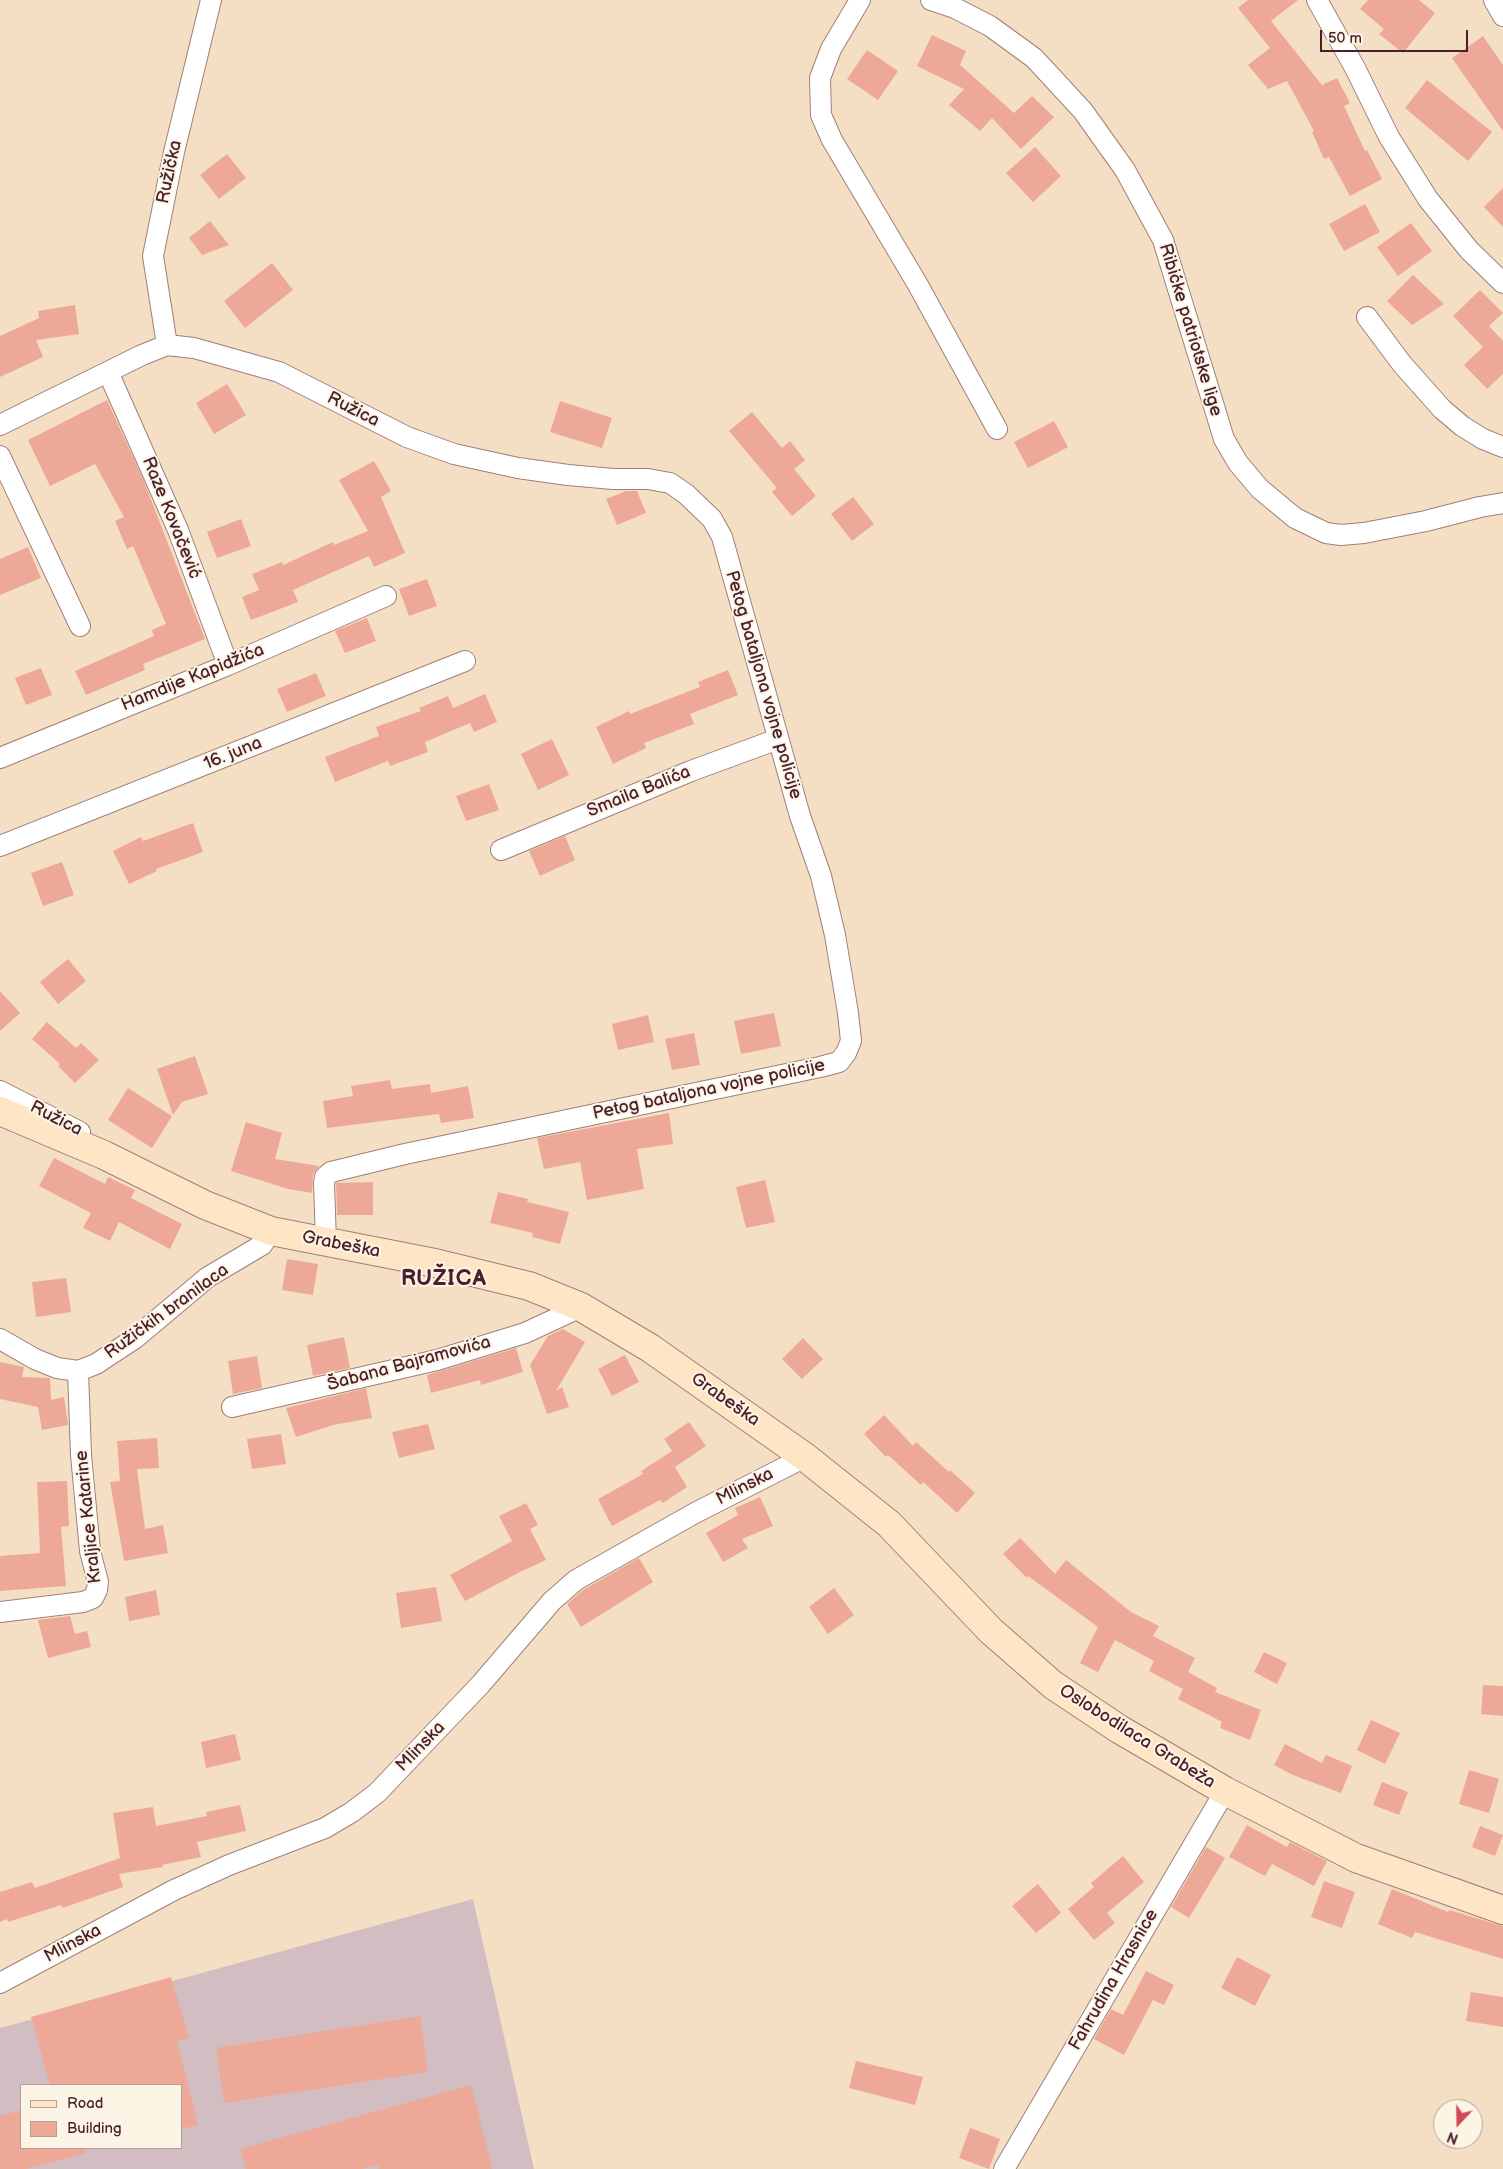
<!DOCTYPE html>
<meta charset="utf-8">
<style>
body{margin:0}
#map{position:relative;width:1503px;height:2169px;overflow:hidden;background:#f5dfc4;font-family:"Balsamiq Sans",sans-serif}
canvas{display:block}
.legend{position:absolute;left:20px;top:2084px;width:162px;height:65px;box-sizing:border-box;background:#fcf5e5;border:1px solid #b59f9b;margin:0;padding:6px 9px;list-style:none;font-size:15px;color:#4a1f2b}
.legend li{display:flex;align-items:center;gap:10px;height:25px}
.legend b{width:25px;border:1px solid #b59f9b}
.north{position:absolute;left:1433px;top:2099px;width:50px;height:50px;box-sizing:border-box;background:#fcf5e5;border:1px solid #b59f9b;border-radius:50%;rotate:201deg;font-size:14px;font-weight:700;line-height:20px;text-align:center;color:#4a1f2b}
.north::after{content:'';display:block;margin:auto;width:18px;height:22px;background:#d1495b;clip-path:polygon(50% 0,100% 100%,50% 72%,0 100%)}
.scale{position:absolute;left:1320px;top:30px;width:148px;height:22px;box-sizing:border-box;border:2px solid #4a1f2b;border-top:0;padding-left:6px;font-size:15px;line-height:18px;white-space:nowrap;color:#4a1f2b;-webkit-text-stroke:4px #fcf5e5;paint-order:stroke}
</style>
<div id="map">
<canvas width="1503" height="2169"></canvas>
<ul class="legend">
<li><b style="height:6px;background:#fde5c5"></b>Road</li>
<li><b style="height:14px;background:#eda898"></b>Building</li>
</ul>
<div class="north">N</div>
<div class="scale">50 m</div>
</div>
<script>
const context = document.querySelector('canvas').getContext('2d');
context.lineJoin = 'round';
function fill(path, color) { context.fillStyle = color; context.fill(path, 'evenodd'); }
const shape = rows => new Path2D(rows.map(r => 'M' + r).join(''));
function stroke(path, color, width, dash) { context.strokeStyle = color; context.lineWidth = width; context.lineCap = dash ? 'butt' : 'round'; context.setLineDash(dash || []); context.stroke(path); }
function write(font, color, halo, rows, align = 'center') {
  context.font = font + ' "Balsamiq Sans",sans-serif'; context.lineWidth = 4; context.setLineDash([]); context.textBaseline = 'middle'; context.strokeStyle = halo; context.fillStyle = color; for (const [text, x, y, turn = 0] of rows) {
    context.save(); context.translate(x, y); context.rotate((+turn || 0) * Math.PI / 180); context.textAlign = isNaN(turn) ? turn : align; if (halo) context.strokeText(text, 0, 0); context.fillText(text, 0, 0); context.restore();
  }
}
fill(shape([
 [473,1899,534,2169,0,2169,0,2028],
 [21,2085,181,2085,181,2148,21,2148]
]), '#d2bec2');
fill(shape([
 [1248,0,1298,0,1271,21,1322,85,1337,78,1350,103,1344,106,1365,151,1367,150,1382,179,1350,196,1329,157,1324,159,1312,132,1314,131,1287,81,1268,89,1248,65,1270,48,1238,8],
 [1368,0,1419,0,1435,13,1403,53,1379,34,1384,29,1360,9],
 [932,35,966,51,960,65,1014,113,1032,96,1054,117,1021,149,992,118,980,131,949,105,964,89,917,66],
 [1483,36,1503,65,1503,131,1452,58],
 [867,50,898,71,878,100,847,79],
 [1427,80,1492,132,1468,161,1405,108],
 [1035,147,1061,176,1033,202,1006,173],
 [227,154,246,178,219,199,200,175],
 [1503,188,1503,227,1484,207],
 [1365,204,1380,232,1344,251,1329,224],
 [210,221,229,245,202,255,189,238],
 [1411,223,1432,251,1398,276,1377,247],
 [272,263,293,290,245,328,224,301],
 [1413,275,1444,304,1412,325,1387,301],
 [1480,290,1503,313,1489,326,1503,341,1503,374,1487,389,1464,365,1483,347,1453,316],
 [75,305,79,334,36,340,43,357,0,377,0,336,39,318,38,311],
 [227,384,246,415,214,434,196,403],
 [107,400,143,479,205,639,143,664,145,670,86,695,75,671,154,636,152,630,166,624,133,546,127,549,115,521,124,517,95,464,50,486,28,440],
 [560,401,612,418,602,448,550,432],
 [752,412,782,448,790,441,805,460,794,469,816,496,792,516,772,492,777,488,729,431],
 [1054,421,1068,447,1028,468,1014,442],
 [374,461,391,491,381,497,405,553,374,567,369,556,293,590,298,602,251,620,242,597,259,590,252,574,282,562,283,565,333,542,334,545,368,531,339,480],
 [626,491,637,491,646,513,617,525,606,499],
 [853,497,874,524,852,541,831,514],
 [241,519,251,546,217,558,207,532],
 [28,547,41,578,0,595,0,559],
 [427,579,437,606,409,616,399,589],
 [367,618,376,641,345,653,335,631],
 [41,668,52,695,26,705,15,678],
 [728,670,738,695,690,714,694,724,644,743,646,748,613,764,596,727,629,711,630,714,700,687,698,682],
 [316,673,326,696,287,712,277,689],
 [485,694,497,722,474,732,470,723,425,742,428,752,390,766,388,761,335,782,325,757,379,736,376,727,421,711,419,708,448,696,453,708],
 [552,739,569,775,538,790,521,754],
 [489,784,499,810,466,821,456,796],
 [193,823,203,852,156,869,157,871,129,884,113,851,141,837,143,841],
 [565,836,575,860,540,876,529,851],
 [62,862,74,895,43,906,31,873],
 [68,959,86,981,58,1004,40,982],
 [0,991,20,1013,0,1031],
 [774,1013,781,1046,741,1054,734,1021],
 [648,1015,654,1042,618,1050,612,1024],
 [47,1022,76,1048,81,1043,99,1060,75,1083,58,1066,60,1064,32,1039],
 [694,1033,700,1065,672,1070,665,1039],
 [195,1056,208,1094,182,1102,173,1115,157,1069],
 [390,1080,392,1089,430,1084,431,1093,468,1086,474,1118,441,1123,439,1114,327,1128,323,1101,353,1096,351,1086],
 [128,1088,172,1116,152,1148,108,1120],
 [669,1113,673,1144,637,1149,644,1189,587,1200,580,1162,544,1169,537,1138],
 [246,1122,282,1133,275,1159,319,1166,313,1175,312,1193,288,1189,231,1171],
 [54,1158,105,1184,108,1177,135,1190,131,1198,182,1224,170,1249,119,1222,110,1241,83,1228,91,1213,39,1186],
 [765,1180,775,1222,746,1228,736,1187],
 [373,1182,373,1215,337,1215,336,1183],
 [498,1192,528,1199,527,1202,569,1212,560,1244,532,1237,533,1233,490,1223],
 [287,1259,318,1264,313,1295,282,1290],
 [66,1278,71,1312,36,1317,32,1282],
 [563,1329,585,1342,556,1391,562,1387,569,1407,547,1414,530,1365,548,1336],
 [344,1337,350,1368,313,1376,307,1345],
 [803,1338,823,1359,802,1379,782,1359],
 [516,1348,523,1372,481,1385,480,1380,431,1393,427,1375],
 [625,1355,639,1382,612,1396,598,1369],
 [257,1356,262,1388,233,1394,228,1361],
 [0,1362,24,1367,22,1377,50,1378,51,1400,64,1397,68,1425,42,1430,38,1407,0,1399],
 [366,1388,372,1418,333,1425,296,1437,286,1408],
 [884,1415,913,1446,916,1442,949,1472,950,1470,975,1493,957,1513,923,1482,921,1485,888,1455,886,1457,864,1434],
 [689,1422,706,1446,675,1467,687,1487,663,1503,660,1500,612,1526,598,1499,643,1474,641,1471,672,1451,664,1439],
 [428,1424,435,1449,399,1458,392,1432],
 [281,1434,286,1464,252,1469,247,1439],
 [157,1438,159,1468,137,1469,145,1529,163,1525,168,1553,124,1561,110,1482,120,1481,117,1441],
 [67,1481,69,1526,61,1527,66,1586,0,1591,0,1556,40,1553,37,1482],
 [760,1497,773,1526,742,1539,748,1548,723,1562,706,1533,738,1515,735,1508],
 [526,1503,538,1525,530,1529,546,1560,520,1572,465,1601,450,1575,512,1541,499,1516],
 [1020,1538,1055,1574,1066,1560,1131,1612,1159,1626,1153,1636,1195,1658,1188,1672,1217,1688,1215,1692,1261,1710,1250,1740,1220,1728,1222,1722,1178,1699,1183,1689,1149,1671,1154,1661,1115,1640,1098,1672,1080,1663,1098,1627,1028,1576,1027,1578,1003,1554],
 [639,1558,653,1582,581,1627,567,1604,583,1590],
 [436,1587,442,1621,401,1628,396,1593],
 [834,1588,854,1615,828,1634,809,1607],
 [156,1590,160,1615,129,1621,125,1597],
 [70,1616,75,1634,87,1631,91,1647,48,1658,38,1620],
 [1264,1652,1287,1663,1277,1684,1254,1672],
 [1483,1685,1503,1686,1503,1716,1481,1714],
 [1371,1720,1400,1733,1385,1764,1357,1750],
 [235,1734,241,1760,206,1768,201,1742],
 [1285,1744,1322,1763,1326,1755,1352,1766,1341,1793,1293,1775,1274,1765],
 [1469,1770,1499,1779,1489,1813,1459,1804],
 [1382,1782,1408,1792,1399,1815,1373,1805],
 [240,1805,246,1831,197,1842,201,1857,162,1865,163,1867,119,1874,123,1887,62,1908,61,1905,8,1922,7,1919,0,1922,0,1892,32,1882,35,1888,120,1858,113,1813,153,1807,156,1826,207,1816,206,1812],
 [1247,1825,1287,1847,1290,1842,1327,1861,1314,1886,1272,1864,1265,1876,1229,1857],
 [1480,1826,1503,1835,1495,1856,1472,1847],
 [1206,1847,1225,1858,1189,1918,1171,1907],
 [1123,1856,1144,1882,1107,1913,1115,1923,1094,1940,1068,1909,1094,1887,1091,1883],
 [1324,1881,1355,1892,1342,1928,1311,1917],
 [1038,1884,1061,1913,1036,1933,1012,1906],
 [1392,1889,1448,1912,1449,1910,1503,1926,1503,1959,1415,1932,1412,1938,1378,1924],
 [1237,1957,1271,1975,1255,2006,1221,1988],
 [1146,1971,1174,1985,1164,2005,1153,2000,1124,2055,1094,2039,1111,2009,1123,2015],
 [171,1977,189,2038,177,2041,198,2125,181,2129,181,2085,50,2085,31,2017],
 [1471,1992,1503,1997,1503,2027,1466,2021],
 [420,2016,428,2072,224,2103,216,2048],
 [856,2061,923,2077,915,2105,849,2088],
 [471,2085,492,2169,378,2169,378,2165,362,2169,246,2169,240,2149],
 [21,2110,21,2148,85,2148,86,2153,26,2169,0,2169,0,2116],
 [970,2128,1000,2139,989,2169,959,2158]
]), '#eda898');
const street = shape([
 [860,0,831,49,820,78,821,115,832,140,918,285,997,429],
 [931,0,955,8,990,26,1034,58,1083,111,1125,170,1163,240,1224,439,1238,463,1260,489,1295,518,1326,533,1341,535,1364,533,1426,521,1480,507,1503,503],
 [1317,0,1355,68,1389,137,1428,199,1469,250,1503,283],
 [1494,0,1503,16],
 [1367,317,1402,364,1442,409,1462,426,1483,439,1503,447],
 [167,345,153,256,174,152,211,0],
 [108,372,178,530,228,665],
 [0,425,142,355,167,345,194,348,279,372,407,437,454,454,518,468,568,475,613,479,648,479,670,483,686,494,712,519,722,537,800,816,821,876,835,935,848,1013,851,1041,846,1053,839,1062,820,1067,405,1154,331,1172,325,1177,324,1183,326,1242],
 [0,456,80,626],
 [0,758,228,665,386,596],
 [0,846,465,661],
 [501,850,691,771,778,739],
 [0,1091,80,1132],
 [0,1339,35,1359,57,1368,78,1371,96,1364,134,1339,208,1277,262,1245,271,1231],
 [232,1407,437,1360,525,1333,581,1307],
 [0,1612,83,1602,93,1598,97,1590,98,1582,90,1551,81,1455,78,1371],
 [0,1983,174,1890,229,1865,325,1828,352,1812,377,1793,480,1685,552,1601,576,1580,695,1513,805,1457],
 [1004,2169,1225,1791]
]);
const secondary = shape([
 [0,1111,104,1155,205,1205,271,1231,435,1263,529,1286,581,1307,650,1348,805,1457,889,1524,991,1631,1053,1685,1119,1729,1225,1791,1356,1858,1503,1910]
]);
stroke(street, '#a07f78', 22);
stroke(secondary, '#a07f78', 30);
stroke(street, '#fff', 20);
stroke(secondary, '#fde5c5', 28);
write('18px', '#4a1f2b', '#fcf5e5', [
 ["Ružička",170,172,-78],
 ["Ribićke patriotske lige",1190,330,73],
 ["Ružica",353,410,27],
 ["Raze Kovačević",171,518,68],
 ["Hamdije Kapidžića",193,678,-22],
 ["Petog bataljona vojne policije",763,685,74],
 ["16. juna",233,754,-22],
 ["Smaila Balića",639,792,-22],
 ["Petog bataljona vojne policije",709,1090,-12],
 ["Ružica",56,1119,27],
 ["Grabeška",341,1245,11],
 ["Ružičkih branilaca",167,1312,-36],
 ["Šabana Bajramovića",409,1364,-15],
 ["Grabeška",725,1400,35],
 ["Mlinska",745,1487,-27],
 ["Kraljice Katarine",89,1517,-96],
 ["Oslobodilaca Grabeža",1137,1737,32],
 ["Mlinska",421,1747,-46],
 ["Mlinska",73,1944,-28],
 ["Fahrudina Hrasnice",1114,1980,-60]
]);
context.letterSpacing = '1px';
write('bold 22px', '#4a1f2b', '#fcf5e5', [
 ["RUŽICA",444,1279]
]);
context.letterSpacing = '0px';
</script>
